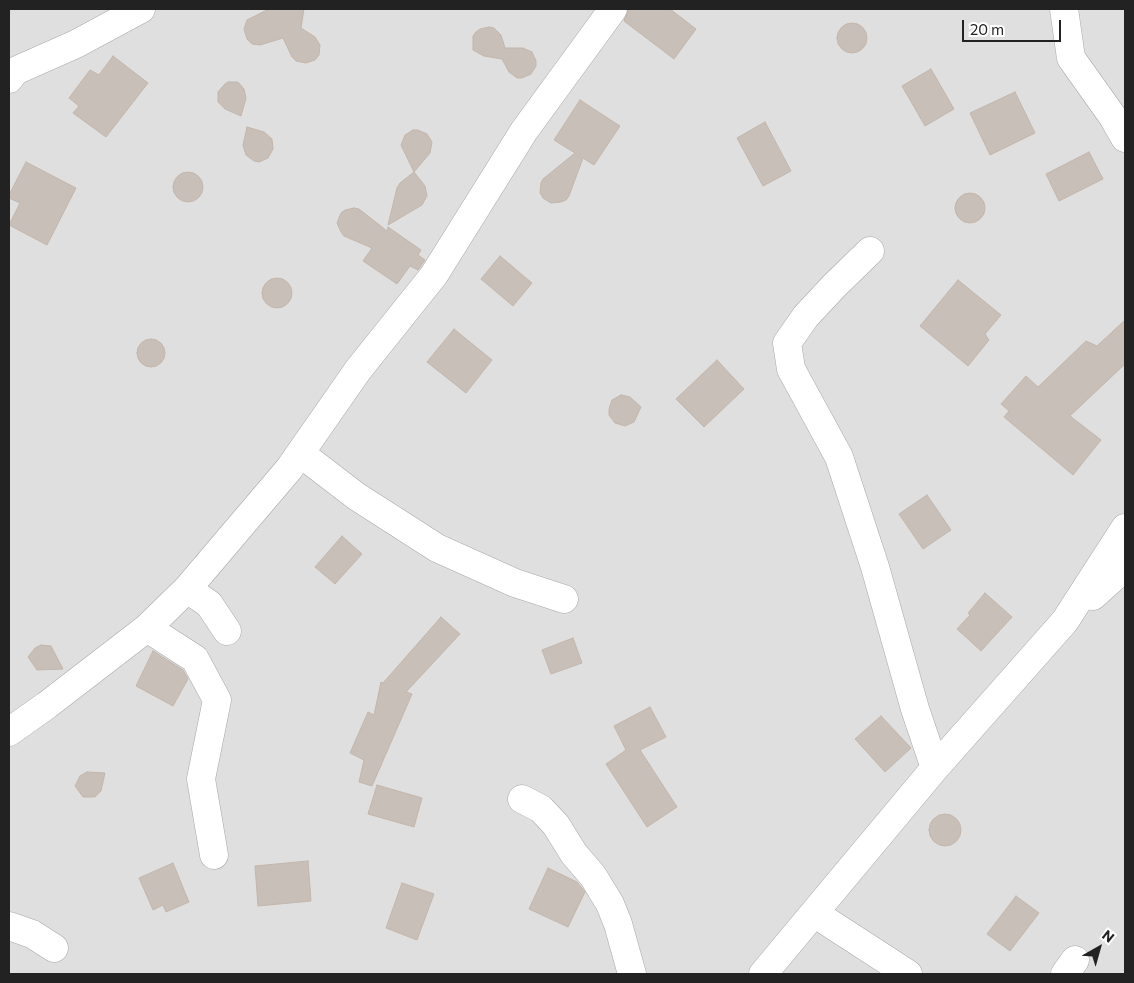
<!DOCTYPE html>
<style>
body{margin:0}
#map{position:relative;width:1134px;height:983px;overflow:hidden;background:#f2efe9;font-family:Commissioner,sans-serif}
canvas{display:block}
.frame{position:absolute;inset:0;border:10px solid #222;pointer-events:none}
.north{position:absolute;left:1074px;top:923px;width:50px;height:50px;-webkit-text-stroke:4px #fff;paint-order:stroke;rotate:38deg;font-size:14px;font-weight:700;line-height:20px;text-align:center;color:#222}
.north::after{content:'';display:block;margin:auto;width:18px;height:22px;background:#222;clip-path:polygon(50% 0,100% 100%,50% 72%,0 100%)}
.scale{position:absolute;left:962px;top:20px;width:99px;height:22px;box-sizing:border-box;border:2px solid #222;border-top:0;padding-left:6px;font-size:15px;line-height:18px;white-space:nowrap;color:#222;-webkit-text-stroke:4px #fff;paint-order:stroke}
</style>
<div id="map">
<canvas width="1134" height="983"></canvas>
<div class="frame"></div>
<div class="north">N</div>
<div class="scale">20 m</div>
</div>
<script>
const context = document.querySelector('canvas').getContext('2d');
context.lineJoin = 'round';
function fill(path, color) { context.fillStyle = color; context.fill(path, 'evenodd'); }
const shape = rows => new Path2D(rows.map(r => 'M' + r).join(''));
function stroke(path, color, width, dash) { context.strokeStyle = color; context.lineWidth = width; context.lineCap = dash ? 'butt' : 'round'; context.setLineDash(dash || []); context.stroke(path); }
fill(shape([
 [9,9,1125,9,1125,974,9,974]
]), '#e0dfdf');
const building = shape([
 [269,9,304,9,301,28,315,37,320,45,319,55,315,60,306,63,296,61,292,57,283,38,260,45,252,44,247,39,244,29,247,20,269,9],
 [628,9,670,9,696,29,674,59,624,21,628,9],
 '837 38a15 15 0 1 1 30 0a15 15 0 1 1-30 0Z',
 [489,27,494,28,501,35,505,48,523,48,532,52,536,61,536,66,531,74,522,78,517,78,509,72,502,59,484,56,473,50,473,36,476,32,480,29,489,27],
 [113,56,148,83,106,137,73,113,79,106,69,98,90,70,99,75,113,56],
 [931,69,954,109,925,126,902,86,931,69],
 [228,82,238,82,244,89,246,98,241,116,225,109,218,102,218,92,224,85,228,82],
 [1015,92,1035,133,990,155,970,113,1015,92],
 [580,100,620,126,594,165,583,158,569,196,566,200,561,202,551,203,543,198,540,193,541,183,543,179,575,153,554,140,580,100],
 [765,122,791,171,763,186,737,138,765,122],
 [247,127,264,132,272,139,273,149,268,158,259,162,254,161,246,155,243,145,247,127],
 [413,130,418,130,427,134,432,142,430,153,414,172,425,186,427,196,422,205,388,225,397,188,400,183,414,172,401,145,405,135,413,130],
 [1089,152,1103,179,1059,201,1046,174,1089,152],
 [26,162,76,188,47,245,9,225,20,203,9,198,9,195,26,162],
 '173 187a15 15 0 1 1 30 0a15 15 0 1 1-30 0Z',
 '955 208a15 15 0 1 1 30 0a15 15 0 1 1-30 0Z',
 [354,208,359,209,387,231,388,227,421,250,418,255,425,260,418,270,410,266,397,284,363,261,372,248,344,236,341,232,337,223,341,213,345,210,354,208],
 [500,256,532,283,513,306,481,279,500,256],
 '262 293a15 15 0 1 1 30 0a15 15 0 1 1-30 0Z',
 [958,280,1001,315,985,334,989,340,968,366,920,326,958,280],
 [1125,320,1125,364,1070,416,1101,440,1073,475,1004,417,1009,411,1001,404,1026,376,1038,387,1086,341,1097,346,1125,320],
 [454,329,492,360,466,393,427,362,454,329],
 '137 353a14 14 0 1 1 28 0a14 14 0 1 1-28 0Z',
 [717,360,744,389,704,427,676,399,717,360],
 [621,395,630,397,641,407,634,422,625,426,615,423,609,415,609,409,612,400,621,395],
 [927,495,951,530,923,549,899,514,927,495],
 [342,536,362,554,335,584,315,567,342,536],
 [985,593,1012,617,981,651,957,629,970,615,968,613,985,593],
 [441,617,460,634,406,692,412,694,372,786,359,782,364,760,350,753,368,712,374,715,381,682,383,683,441,617],
 [573,638,582,663,551,674,542,650,573,638],
 [41,645,51,646,63,669,37,670,28,657,35,648,41,645],
 [153,651,183,670,188,679,173,706,136,686,153,651],
 [650,707,666,737,640,750,677,807,647,827,606,764,626,750,614,726,650,707],
 [881,716,911,748,885,772,855,739,881,716],
 [87,772,105,773,101,791,95,797,83,797,75,786,80,776,87,772],
 [377,785,422,798,414,827,368,814,377,785],
 '929 830a16 16 0 1 1 32 0a16 16 0 1 1-32 0Z',
 [308,861,311,901,258,906,255,866,308,861],
 [173,863,189,902,166,912,163,905,153,910,139,878,173,863],
 [548,868,577,882,585,892,568,927,529,909,548,868],
 [402,883,434,894,417,940,386,928,402,883],
 [1016,896,1039,913,1010,951,987,934,1016,896]
]);
fill(building, '#c7bfb8');
stroke(building, '#c4b6ab', 1);
const street = shape([
 [1064,9,1071,58,1113,117,1125,138],
 [9,79,15,71,76,44,141,9],
 [870,251,834,286,806,316,787,343,791,369,839,457,875,567,915,709,935,768],
 [300,453,356,496,437,548,515,583,564,599],
 [187,589,209,604,227,631],
 [1093,596,1125,567],
 [147,628,195,659,217,700,201,779,214,855],
 [9,732,47,705,147,628,187,589,289,469,358,370,434,275,524,131,613,9],
 [522,799,541,809,556,825,574,854,593,876,610,904,618,924,632,974],
 [814,913,908,974],
 [9,926,32,934,54,948],
 [763,974,935,768,1065,621,1125,528],
 [1065,974,1075,960]
]);
stroke(street, '#a9a9a9', 29);
stroke(street, '#fff', 28);
</script>
